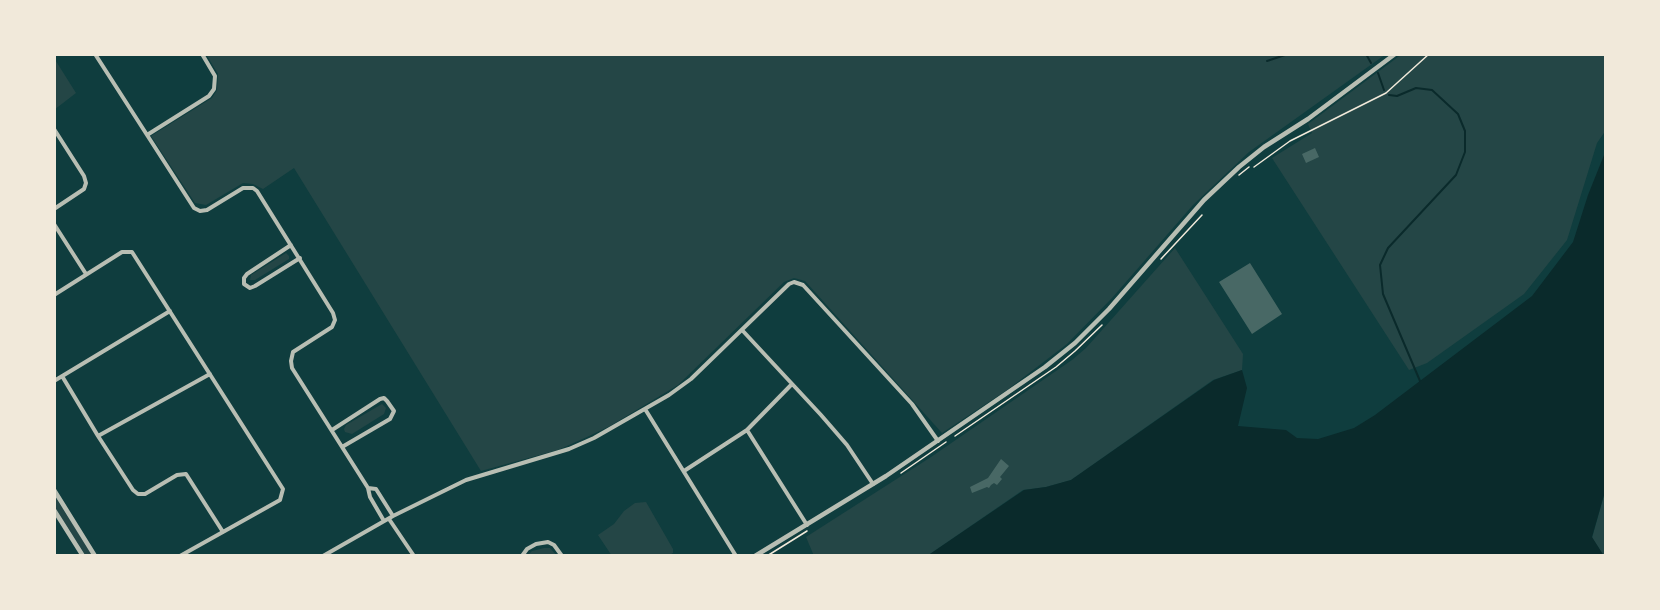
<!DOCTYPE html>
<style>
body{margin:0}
#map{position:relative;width:1660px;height:610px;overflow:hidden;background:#0f3d3e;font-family:Quicksand,sans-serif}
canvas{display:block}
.frame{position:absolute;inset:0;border:56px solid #f1e9da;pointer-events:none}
</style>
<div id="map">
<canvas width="1660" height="610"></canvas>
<div class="frame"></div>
</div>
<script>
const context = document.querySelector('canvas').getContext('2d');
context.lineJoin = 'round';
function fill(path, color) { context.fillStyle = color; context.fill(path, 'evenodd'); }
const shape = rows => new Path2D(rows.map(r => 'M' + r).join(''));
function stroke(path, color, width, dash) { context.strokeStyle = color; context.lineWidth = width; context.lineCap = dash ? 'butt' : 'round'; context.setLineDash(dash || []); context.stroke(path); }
fill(shape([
 [206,54,1386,54,1249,152,1193,205,1112,298,1067,344,1007,390,942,433,805,281,794,278,784,282,678,385,610,426,587,437,558,450,481,471,294,168,263,189,253,184,243,183,206,205,195,203,151,136,212,98,217,90,218,74],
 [1402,54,1606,54,1606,130,1597,143,1567,240,1524,294,1427,363,1409,370,1272,158,1312,133,1308,124],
 [54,58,76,93,54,110],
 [1175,248,1243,354,1242,370,1213,380,1071,480,1046,487,1023,490,927,556,814,556,806,537,931,457,1072,360,1086,348],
 [286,253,289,256,289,259,255,280,250,280,251,275],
 [382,404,386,408,384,414,352,434,345,432,344,429,346,425],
 [1606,488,1606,556,1604,556,1592,538],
 [54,495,93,556,86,556,54,506],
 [646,502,673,549,673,553,668,556,612,556,598,535,614,524,624,511,635,503],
 [544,548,550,548,557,556,527,556,532,551]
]), '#244646');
fill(shape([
 [1606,150,1606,488,1592,537,1604,556,927,556,1024,490,1046,487,1071,480,1214,380,1242,370,1247,388,1238,426,1286,430,1297,438,1318,439,1354,428,1375,415,1532,296,1573,242,1588,195]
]), '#0a2a2b');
stroke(shape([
 [1366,54,1371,63],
 [1267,61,1288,54],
 [1378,73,1384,90],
 [1389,95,1397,96,1416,88,1432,90,1458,114,1465,131,1465,152,1456,175,1388,248,1380,265,1383,294,1420,381]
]), '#0a2a2b', 2);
fill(shape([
 [1315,148,1319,157,1306,163,1302,154],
 [1250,263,1282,314,1252,334,1219,282],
 [1001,459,1009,466,1000,477,1002,479,997,485,994,483,991,485,989,488,987,487,972,493,970,487,988,478]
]), '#486865');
stroke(shape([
 [1254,167,1290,141,1386,93,1429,54],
 [1239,175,1249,167],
 [1161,259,1202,215],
 [955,436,1056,367,1075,351,1102,325],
 [901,473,946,442],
 [767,556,807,531]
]), '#f1e9da', 1.5);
stroke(shape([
 [95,54,194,208,200,211,207,210,243,188,253,188,257,191,333,313,335,320,332,327,293,352,291,361,292,368,368,488,370,497,384,521],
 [54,129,84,176,86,183,84,189,54,209],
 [147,135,209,96,214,89,215,76,202,54],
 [54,224,86,274],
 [291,245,247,274,244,278,244,284,250,288,255,286,300,258],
 [54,295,122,252,132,252,283,489,280,500,180,556],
 [742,330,821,415,847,445,873,484],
 [62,376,98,436,133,490,138,494,145,494,177,475,186,474,223,532],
 [54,381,170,311],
 [645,409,736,556],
 [332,430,380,399,384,398,387,401,394,411,390,419,342,447],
 [747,430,807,525],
 [98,436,210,374],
 [684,471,747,430,792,384],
 [368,488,376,489,393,516],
 [389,519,414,556],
 [323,556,393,516,466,480,569,449,594,438,669,395,691,379,789,284,794,282,803,285,912,404,938,441],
 [522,556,527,549,536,544,548,542,554,545,562,556]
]), '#b8beb3', 4);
stroke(shape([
 [54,490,95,556],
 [54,510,83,556],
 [755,556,886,476,1045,367,1075,343,1109,309,1204,200,1239,167,1264,147,1308,119,1395,54]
]), '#b8beb3', 4.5);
</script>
